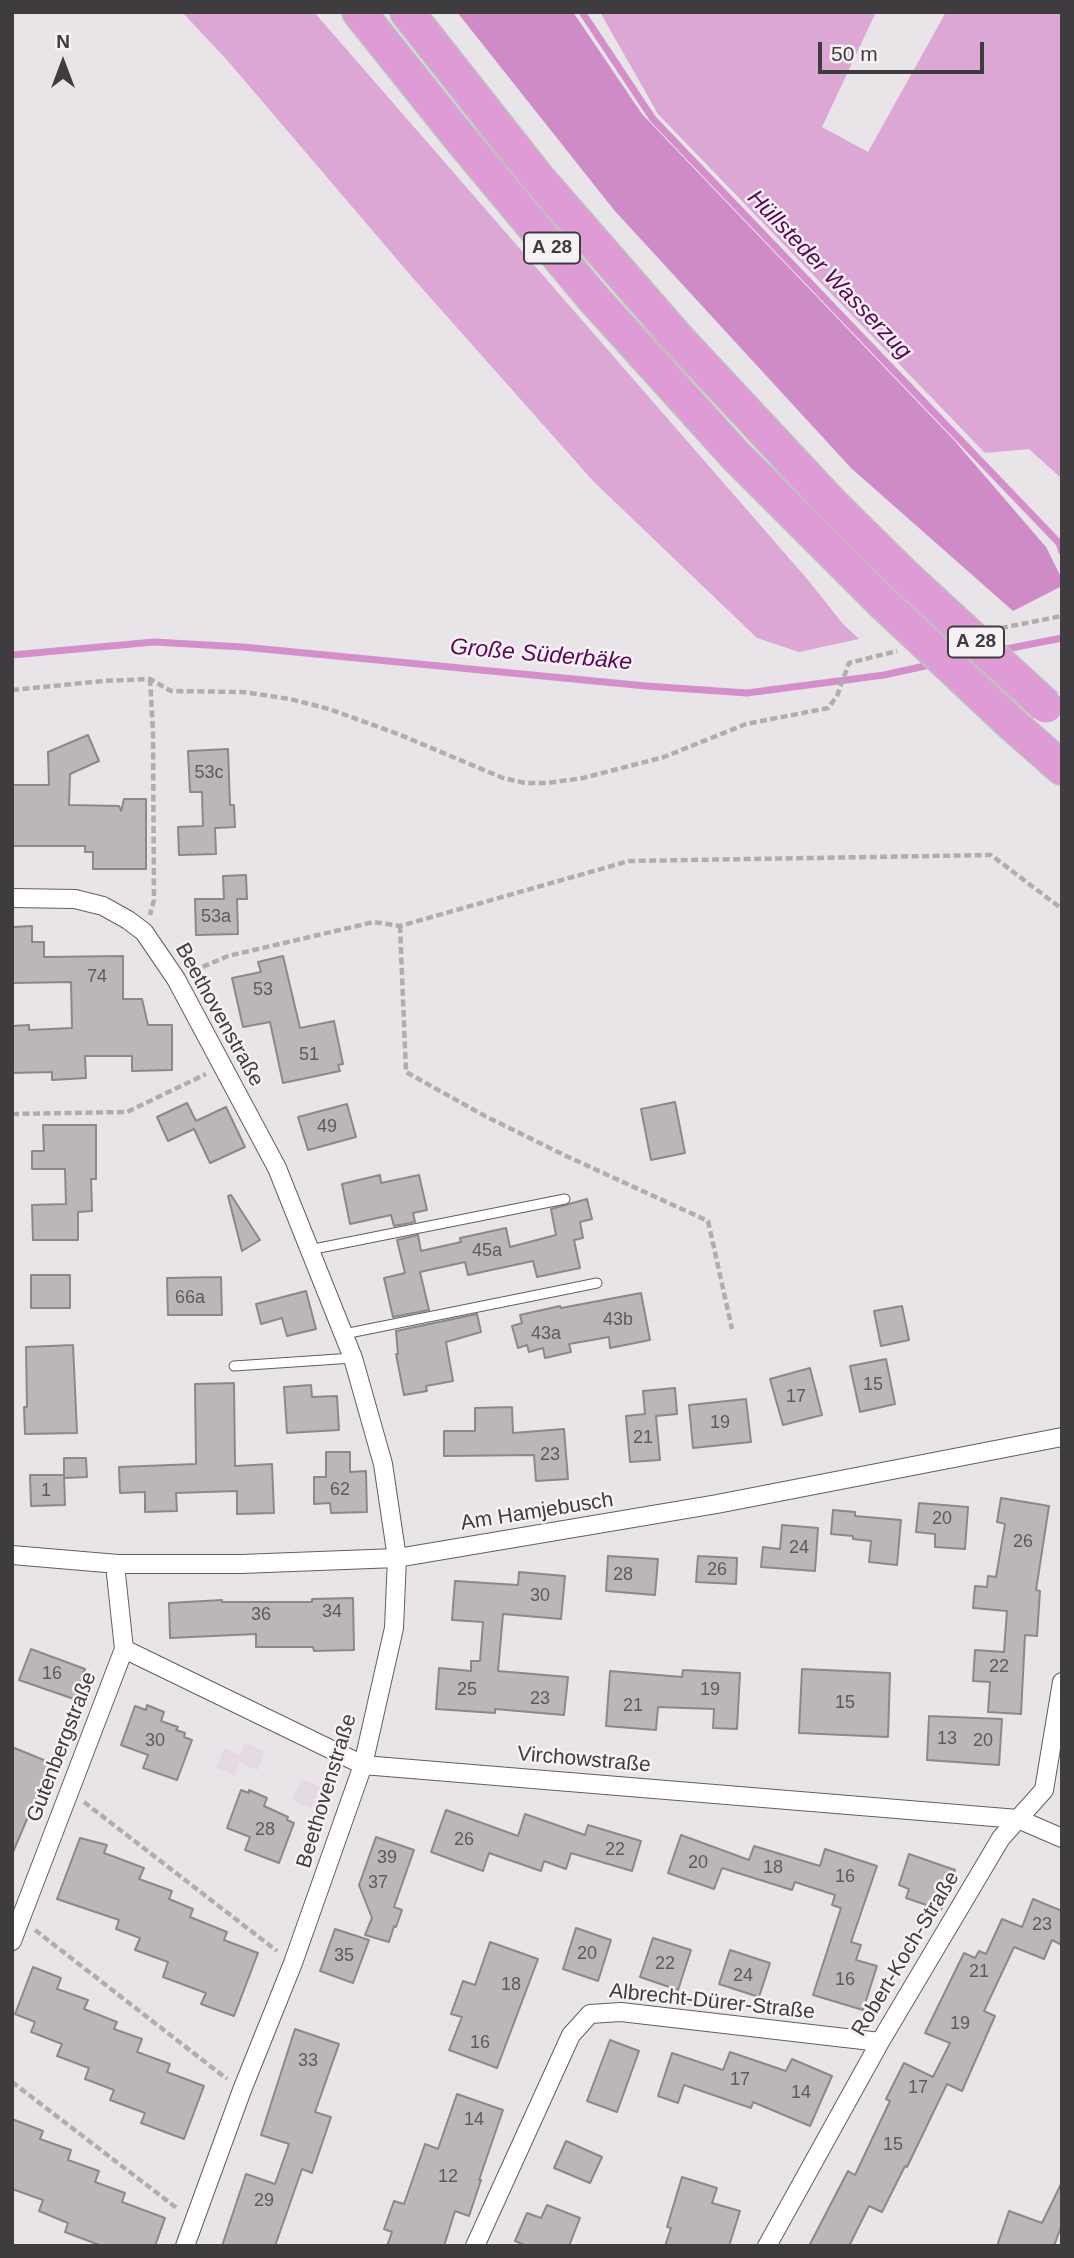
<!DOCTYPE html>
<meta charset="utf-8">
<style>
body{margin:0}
#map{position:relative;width:1074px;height:2258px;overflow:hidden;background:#e9e4e8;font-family:Arial,sans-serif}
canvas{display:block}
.frame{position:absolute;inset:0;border:14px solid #3e3c3e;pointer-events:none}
.north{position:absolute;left:28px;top:28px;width:70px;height:70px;-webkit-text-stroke:5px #f6f1f5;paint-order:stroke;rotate:0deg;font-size:19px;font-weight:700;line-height:28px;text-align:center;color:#3e3c3e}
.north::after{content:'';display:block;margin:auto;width:24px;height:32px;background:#3e3c3e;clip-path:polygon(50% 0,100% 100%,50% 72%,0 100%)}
.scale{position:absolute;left:818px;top:42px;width:166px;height:32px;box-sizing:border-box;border:4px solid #3e3c3e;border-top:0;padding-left:9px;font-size:21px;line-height:24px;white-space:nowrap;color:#3e3c3e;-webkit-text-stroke:5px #f6f1f5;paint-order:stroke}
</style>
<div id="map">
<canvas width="1074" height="2258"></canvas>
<div class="frame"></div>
<div class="north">N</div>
<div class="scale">50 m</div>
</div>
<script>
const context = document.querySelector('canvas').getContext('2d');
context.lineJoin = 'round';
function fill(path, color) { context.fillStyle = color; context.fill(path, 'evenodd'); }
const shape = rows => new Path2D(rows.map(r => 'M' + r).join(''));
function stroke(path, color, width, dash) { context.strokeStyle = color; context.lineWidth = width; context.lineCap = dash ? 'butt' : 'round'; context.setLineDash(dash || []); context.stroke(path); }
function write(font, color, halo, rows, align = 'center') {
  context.font = font + ' Arial,sans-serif'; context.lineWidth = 5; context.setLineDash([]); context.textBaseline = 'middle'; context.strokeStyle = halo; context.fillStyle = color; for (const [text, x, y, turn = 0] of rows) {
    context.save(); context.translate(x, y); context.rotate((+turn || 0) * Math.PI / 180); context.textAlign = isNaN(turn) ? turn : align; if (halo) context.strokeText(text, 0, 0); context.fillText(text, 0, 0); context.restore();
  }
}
fill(shape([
 [245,1743,265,1752,258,1770,240,1763,234,1775,216,1768,224,1748,240,1755],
 [301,1779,320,1787,311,1808,292,1800]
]), '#e5d9e3');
fill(shape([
 [182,12,314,12,808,580,843,624,859,639,799,652,757,638,593,481,412,277,227,60],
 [600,12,876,12,822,127,868,152,946,12,1062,12,1062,479,1029,449,985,453,658,114]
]), '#dca7d5');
fill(shape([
 [457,12,573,12,642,114,953,439,1046,547,1062,579,1062,586,1013,611,851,468,614,210]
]), '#cf8bc7');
stroke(shape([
 [582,12,653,119,1059,543,1062,552],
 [1001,650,1062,638],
 [12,655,154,642,243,647,646,686,747,693,884,675,934,664]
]), '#d48fcb', 7);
const building = shape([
 [88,735,99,761,70,774,69,805,119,806,121,811,124,799,146,799,146,869,93,869,93,852,85,852,85,846,12,846,12,785,49,785,48,752,88,735],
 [228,749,230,805,234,805,235,827,215,828,216,854,179,855,178,827,203,826,202,792,190,792,188,751,228,749],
 [246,875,247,899,237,899,238,934,196,935,195,899,224,899,223,876,246,875],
 [32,926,32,942,44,942,44,957,123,956,123,999,142,999,148,1025,172,1025,172,1070,132,1071,132,1056,85,1056,86,1078,52,1080,52,1072,12,1073,12,1026,29,1025,29,1030,72,1028,71,982,12,983,12,927,32,926],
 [283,956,300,1028,334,1021,343,1064,338,1065,340,1071,283,1083,270,1022,243,1027,232,978,261,972,258,962,283,956],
 [675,1102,685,1153,651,1160,641,1109,675,1102],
 [187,1103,196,1121,226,1107,245,1147,210,1163,194,1129,168,1141,157,1117,187,1103],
 [347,1104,356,1137,308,1150,298,1117,347,1104],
 [43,1125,96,1125,96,1179,91,1179,92,1211,78,1212,78,1240,33,1240,32,1205,66,1204,65,1169,32,1169,32,1151,44,1151,43,1125],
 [380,1175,381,1183,419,1175,427,1210,413,1213,415,1222,394,1226,391,1215,350,1224,342,1184,380,1175],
 [231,1195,260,1240,242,1251,228,1196,231,1195],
 [587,1199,592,1219,580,1222,583,1238,574,1240,580,1268,537,1277,533,1261,468,1275,465,1262,420,1272,429,1310,393,1317,384,1278,405,1273,397,1240,418,1235,421,1251,461,1242,460,1238,506,1228,510,1247,556,1235,551,1209,587,1199],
 [31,1275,70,1275,70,1308,31,1308,31,1275],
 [221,1277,222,1315,168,1315,167,1278,221,1277],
 [306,1291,316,1329,287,1336,282,1318,261,1324,256,1304,306,1291],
 [641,1293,650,1340,610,1348,609,1337,569,1344,571,1352,545,1358,543,1348,529,1352,527,1345,518,1348,512,1326,522,1323,520,1315,560,1306,561,1308,641,1293],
 [902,1306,909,1340,881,1346,874,1311,902,1306],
 [477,1314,481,1332,446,1342,453,1381,426,1386,427,1391,404,1395,396,1354,398,1354,396,1331,477,1314],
 [73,1345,77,1433,25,1434,24,1407,27,1407,26,1347,73,1345],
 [886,1359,895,1404,860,1412,850,1366,886,1359],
 [810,1368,822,1415,783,1425,770,1379,810,1368],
 [234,1383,235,1466,272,1464,274,1513,237,1514,237,1491,176,1493,177,1511,145,1512,145,1492,120,1493,119,1467,196,1464,195,1384,234,1383],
 [311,1385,312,1397,337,1396,339,1430,287,1433,284,1387,311,1385],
 [675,1388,677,1414,656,1416,660,1460,630,1462,626,1416,645,1414,643,1391,675,1388],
 [746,1399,751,1442,693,1448,689,1405,746,1399],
 [512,1407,513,1433,564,1429,568,1479,536,1481,534,1455,444,1456,444,1431,475,1431,475,1408,512,1407],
 [326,1452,350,1452,350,1472,366,1471,367,1512,331,1513,330,1503,314,1504,314,1477,326,1477,326,1452],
 [64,1458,86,1458,87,1477,64,1478,64,1458],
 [30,1475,64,1475,65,1505,31,1506,30,1475],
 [1001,1498,1049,1506,1036,1590,1040,1591,1037,1636,1025,1635,1021,1714,988,1712,990,1682,973,1681,975,1650,1004,1652,1007,1611,973,1608,975,1586,987,1587,988,1576,996,1577,1005,1524,997,1522,1001,1498],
 [919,1503,968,1507,965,1549,935,1547,935,1534,916,1532,919,1503],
 [833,1510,855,1512,855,1516,901,1520,897,1565,869,1562,871,1541,853,1539,853,1536,831,1534,833,1510],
 [782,1525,818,1528,815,1571,761,1567,763,1547,780,1549,782,1525],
 [608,1556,658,1559,655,1595,606,1591,608,1556],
 [698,1556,737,1558,736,1584,696,1582,698,1556],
 [519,1572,565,1576,561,1619,503,1614,498,1671,568,1677,564,1715,495,1709,495,1713,436,1709,439,1668,471,1671,471,1661,480,1661,483,1622,452,1620,455,1581,518,1585,519,1572],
 [353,1598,354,1650,314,1651,313,1647,256,1647,256,1634,170,1638,169,1603,222,1600,222,1602,312,1602,312,1599,353,1598],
 [31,1649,85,1669,74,1699,19,1680,31,1649],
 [802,1669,890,1673,888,1737,799,1733,802,1669],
 [683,1670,740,1673,737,1729,713,1728,714,1709,658,1707,656,1730,606,1726,610,1671,682,1677,683,1670],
 [147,1705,164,1712,161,1721,178,1727,176,1730,185,1733,184,1737,192,1740,177,1780,143,1768,148,1755,121,1745,135,1706,146,1710,147,1705],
 [929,1716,1002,1719,999,1765,927,1760,929,1716],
 [12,1747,51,1763,13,1852,12,1852,12,1747],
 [241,1790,249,1793,249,1790,267,1798,264,1806,288,1817,287,1820,294,1823,279,1863,245,1850,250,1837,227,1828,241,1790],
 [446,1810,518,1836,525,1814,585,1835,588,1825,641,1841,632,1871,571,1853,566,1869,544,1861,541,1871,489,1853,483,1871,431,1852,446,1810],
 [681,1835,749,1860,754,1846,820,1866,825,1849,877,1866,851,1942,861,1945,856,1960,877,1966,863,2010,813,1995,841,1908,832,1905,835,1895,795,1882,792,1890,722,1868,714,1889,668,1873,681,1835],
 [376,1837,414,1850,394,1907,402,1910,396,1927,394,1926,389,1942,365,1935,372,1918,359,1885,376,1837],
 [80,1838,107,1845,104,1853,144,1868,139,1879,172,1891,169,1899,193,1909,190,1917,227,1932,224,1940,258,1953,234,2016,201,2004,206,1993,163,1977,168,1962,135,1950,140,1938,116,1929,119,1920,57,1899,80,1838],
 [909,1854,955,1870,941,1910,906,1898,909,1889,899,1885,909,1854],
 [1033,1899,1062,1911,1062,1945,1052,1940,1044,1959,1014,1947,984,2011,995,2016,962,2091,947,2084,907,2167,905,2166,882,2212,869,2206,849,2246,809,2246,848,2171,855,2175,890,2101,886,2099,904,2063,933,2077,950,2043,925,2033,964,1953,975,1958,979,1951,986,1954,1002,1919,1022,1927,1033,1899],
 [576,1928,611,1940,598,1981,563,1969,576,1928],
 [335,1929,369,1940,353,1983,320,1971,335,1929],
 [653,1938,691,1950,678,1990,640,1977,653,1938],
 [490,1942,538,1959,497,2068,449,2050,462,2017,451,2014,463,1981,475,1985,490,1942],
 [730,1950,770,1963,759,1997,719,1984,730,1950],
 [33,1967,61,1978,57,1989,88,2000,84,2009,117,2022,114,2029,142,2039,137,2052,170,2064,167,2072,204,2086,184,2139,141,2123,145,2113,110,2100,114,2090,85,2079,89,2068,57,2056,62,2044,31,2032,35,2022,15,2014,33,1967],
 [295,2029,339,2044,315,2112,331,2117,312,2173,302,2169,275,2246,222,2246,246,2174,275,2184,289,2144,261,2135,295,2029],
 [610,2040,639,2051,617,2112,587,2101,610,2040],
 [730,2052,786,2071,792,2059,832,2076,810,2126,753,2102,751,2108,684,2085,678,2103,658,2096,672,2053,723,2070,730,2052],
 [457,2094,503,2110,479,2180,481,2180,469,2216,455,2211,444,2246,387,2246,392,2232,384,2229,394,2201,404,2204,425,2144,438,2149,457,2094],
 [12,2119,43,2131,40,2139,71,2150,68,2160,99,2171,95,2182,125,2193,122,2202,165,2218,155,2246,102,2246,65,2232,68,2223,39,2211,43,2200,12,2189,12,2119],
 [566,2141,602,2157,590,2183,554,2168,566,2141],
 [682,2177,717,2188,712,2203,740,2211,729,2246,665,2246,671,2228,667,2227,682,2177],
 [1062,2182,1062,2224,1054,2246,997,2246,1009,2211,1042,2223,1062,2182],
 [547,2205,580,2218,569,2246,527,2246,515,2241,527,2213,541,2218,547,2205]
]);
fill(building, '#bbb6ba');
stroke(building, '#8c878b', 2);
const lane = shape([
 [309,1250,565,1199],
 [344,1334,597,1283],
 [234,1366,353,1358]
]);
const street = shape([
 [12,898,75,899,103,906,128,920,144,932,176,979,277,1168,353,1358,383,1464,397,1558,394,1628,363,1765,293,1963,242,2090,185,2246],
 [12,1555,118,1564,241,1564,397,1558,717,1504,1062,1437],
 [124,1649,363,1765,1018,1819,1062,1838],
 [12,1941,124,1649,116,1574,118,1564],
 [475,2246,571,2035,590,2014,621,2012,880,2042],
 [767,2246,880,2042,1001,1838,1044,1790,1062,1682]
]);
const highway = shape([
 [359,12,459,137,593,298,735,455,882,602],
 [407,12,537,177,679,340,832,504,906,577],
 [1012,724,1062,768]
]);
stroke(lane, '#625e62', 11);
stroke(street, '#625e62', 20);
stroke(highway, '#c1c1c1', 36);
stroke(shape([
 [1001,628,1062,616],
 [150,679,153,731,154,900,150,915],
 [12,690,103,681,150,679,171,691,243,692,290,699,329,709,398,734,503,778,525,783,548,783,583,778,664,757,746,724,828,708,837,696,849,663,897,651],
 [400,926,406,1072,485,1116,564,1155,708,1221,732,1329],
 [193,971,228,956,374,922,400,926,629,861,991,855,1062,909],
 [12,1114,127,1112,206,1074],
 [84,1802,277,1951],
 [35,1930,227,2079],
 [12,2082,178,2209]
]), '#b0acaf', 4.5, [7, 3.5]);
stroke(lane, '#fff', 9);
stroke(street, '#fff', 18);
stroke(highway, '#de9bd6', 33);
const highwayBridge = shape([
 [906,577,1046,706],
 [882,602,1012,724]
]);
stroke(highwayBridge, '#c1c1c1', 36, []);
stroke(highwayBridge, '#de9bd6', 33);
write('18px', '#5d5a5d', null, [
 ["53c",209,773],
 ["53a",216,917],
 ["74",97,977],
 ["53",263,990],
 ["51",309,1055],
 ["49",327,1127],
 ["45a",487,1251],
 ["66a",190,1298],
 ["43b",618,1320],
 ["43a",546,1334],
 ["15",873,1385],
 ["17",796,1397],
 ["19",720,1423],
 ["21",643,1438],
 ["23",550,1455],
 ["62",340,1490],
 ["1",46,1491],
 ["20",942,1519],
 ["26",1023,1542],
 ["24",799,1548],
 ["26",717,1570],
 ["28",623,1575],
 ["30",540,1596],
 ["34",332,1612],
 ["36",261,1615],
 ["22",999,1667],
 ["16",52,1674],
 ["25",467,1690],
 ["19",710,1690],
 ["23",540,1699],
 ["15",845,1703],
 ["21",633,1706],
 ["13",947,1739],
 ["30",155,1741],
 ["20",983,1741],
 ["28",265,1830],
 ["26",464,1840],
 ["22",615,1850],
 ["39",387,1858],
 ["20",698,1863],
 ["18",773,1868],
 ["16",845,1877],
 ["37",378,1883],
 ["23",1042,1925],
 ["20",587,1954],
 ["35",344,1956],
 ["22",665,1964],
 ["21",979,1972],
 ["24",743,1976],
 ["16",845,1980],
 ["18",511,1985],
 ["19",960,2024],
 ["16",480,2043],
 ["33",308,2061],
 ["17",740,2080],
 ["17",918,2088],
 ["14",801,2093],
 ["14",474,2120],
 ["15",893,2145],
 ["12",448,2177],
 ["29",264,2201]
]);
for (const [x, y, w] of [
 [552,248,56],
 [976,642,56]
]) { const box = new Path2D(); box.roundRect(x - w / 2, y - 15.5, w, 31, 5); context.fillStyle = '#f6f1f5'; context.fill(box); stroke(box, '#3e3c3e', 2); }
write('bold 19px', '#3e3c3e', null, [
 ["A 28",552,248],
 ["A 28",976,642]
]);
write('21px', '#3e3c3e', '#f6f1f5', [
 ["Beethovenstraße",219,1015,61],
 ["Am Hamjebusch",537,1512,-9],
 ["Gutenbergstraße",62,1747,-69],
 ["Virchowstraße",584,1760,5],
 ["Beethovenstraße",327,1791,-73],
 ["Robert-Koch-Straße",906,1954,-59],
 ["Albrecht-Dürer-Straße",712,2002,6]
]);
write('italic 23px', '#5b0656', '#f6f1f5', [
 ["Hüllsteder Wasserzug",829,275,46],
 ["Große Süderbäke",541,655,5]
]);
</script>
